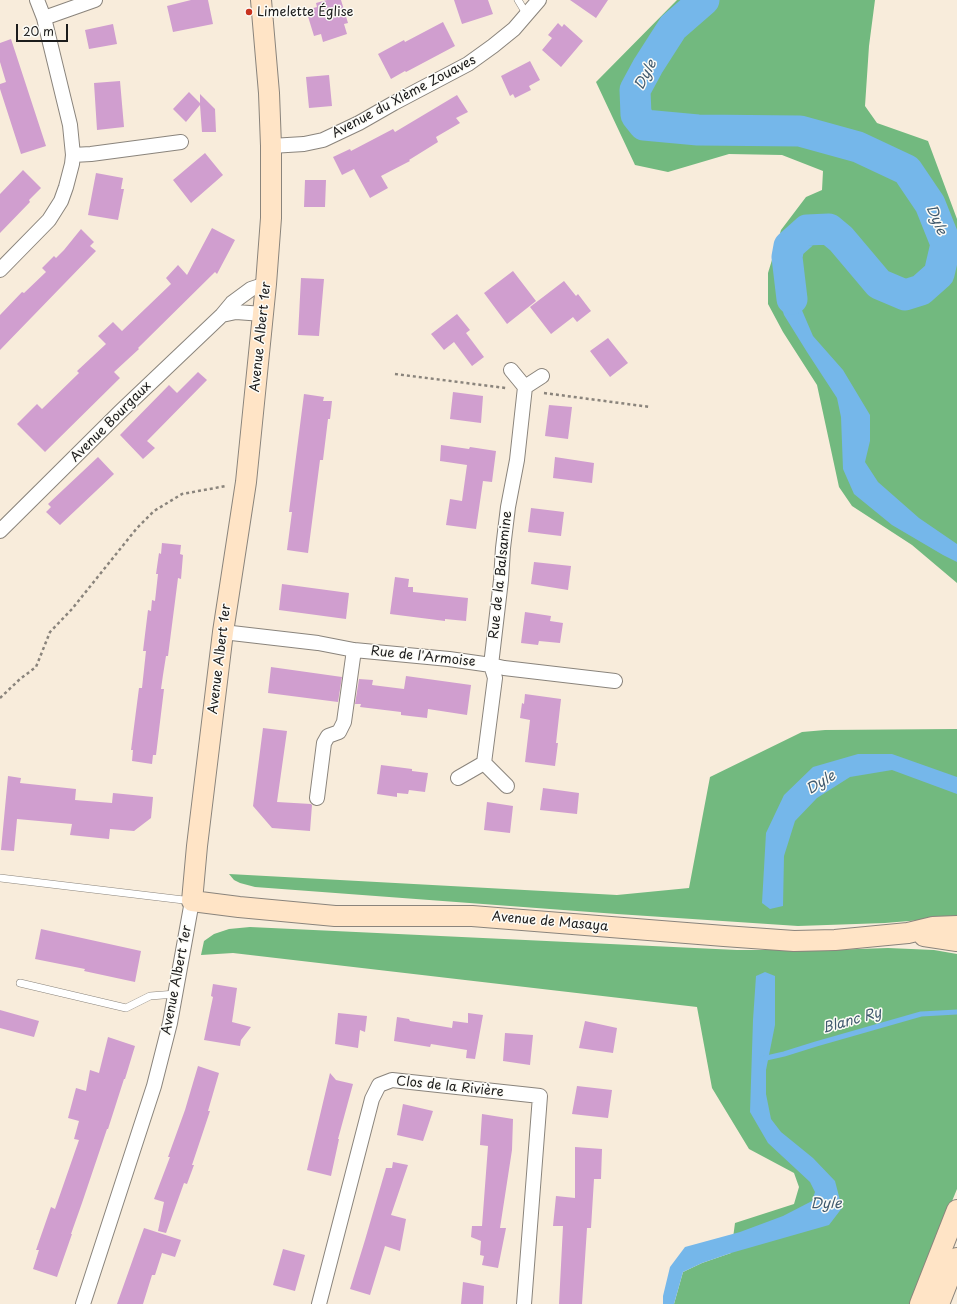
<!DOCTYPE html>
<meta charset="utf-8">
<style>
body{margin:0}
#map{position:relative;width:957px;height:1304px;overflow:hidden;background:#f8ecdb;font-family:"Playpen Sans",sans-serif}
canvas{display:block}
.scale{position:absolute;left:16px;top:24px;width:52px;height:18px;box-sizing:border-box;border:2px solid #1c1c1c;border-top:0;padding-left:5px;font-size:12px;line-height:14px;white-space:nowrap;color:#1c1c1c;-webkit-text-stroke:3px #fdfcf7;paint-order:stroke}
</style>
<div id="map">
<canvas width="957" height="1304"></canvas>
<div class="scale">20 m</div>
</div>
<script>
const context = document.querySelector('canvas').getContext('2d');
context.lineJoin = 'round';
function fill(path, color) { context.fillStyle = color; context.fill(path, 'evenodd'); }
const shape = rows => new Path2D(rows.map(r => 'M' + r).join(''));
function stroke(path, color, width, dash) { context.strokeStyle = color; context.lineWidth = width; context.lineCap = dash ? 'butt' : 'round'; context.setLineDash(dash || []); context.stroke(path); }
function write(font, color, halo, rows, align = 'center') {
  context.font = font + ' "Playpen Sans",sans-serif'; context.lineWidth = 3; context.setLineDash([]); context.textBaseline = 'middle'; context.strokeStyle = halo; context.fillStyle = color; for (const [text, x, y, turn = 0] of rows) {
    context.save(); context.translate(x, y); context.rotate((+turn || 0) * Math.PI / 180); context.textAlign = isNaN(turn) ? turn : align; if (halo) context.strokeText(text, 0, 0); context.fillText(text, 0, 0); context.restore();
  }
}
fill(shape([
 [677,0,875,0,869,46,865,106,877,123,928,141,957,219,957,583,912,545,852,506,839,487,817,385,783,332,768,304,768,273,781,230,806,197,822,190,823,171,782,155,729,154,668,172,635,165,596,82],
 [957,729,957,917,885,923,798,926,617,914,255,887,240,883,234,880,229,874,617,895,689,888,710,777,802,732,825,730],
 [250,927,737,950,829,950,888,948,934,950,957,954,957,1189,910,1304,674,1304,683,1272,702,1263,731,1253,735,1223,794,1204,799,1187,794,1173,749,1149,712,1088,697,1007,233,953,201,955,204,941,214,934,229,929]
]), '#72b97f');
fill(shape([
 [787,257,795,261,798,301,813,336,843,370,870,415,870,441,865,462,878,482,919,518,957,544,957,562,943,555,892,525,854,494,843,469,841,417,837,398,807,352,784,315,775,286,779,259],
 [858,754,892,754,957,777,957,794,892,770,850,777,817,798,795,821,784,856,783,906,770,909,762,903,766,833,784,795,813,767],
 [765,972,775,976,775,1025,766,1070,766,1094,771,1119,781,1132,813,1158,835,1181,842,1208,829,1225,731,1253,702,1263,683,1272,674,1304,663,1304,663,1296,670,1267,685,1247,740,1232,783,1216,812,1201,815,1192,810,1182,768,1143,750,1112,753,1020,756,976]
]), '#75b7ea');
stroke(shape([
 [762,1059,784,1054,816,1044,921,1014,957,1012]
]), '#75b7ea', 5);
stroke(shape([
 [704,0,673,27,648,66,635,90,636,115,644,125,698,130,800,131,858,147,907,170,930,204,946,244,939,274,921,290,905,295,879,284,841,239,829,229,807,230,789,246,787,257,792,299]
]), '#75b7ea', 31);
fill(shape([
 [191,0,208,0,213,24,173,32,167,6],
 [327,0,341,0,348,23,344,24,347,34,323,42,321,34,314,36,306,10,317,7,316,3],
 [454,0,488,0,493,14,462,24],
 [570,0,608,0,596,18],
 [443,22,455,46,406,72,405,71,391,79,378,54,404,40,405,42],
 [558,23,562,27,564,24,583,41,561,67,542,50,552,38,548,35],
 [113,24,117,44,89,49,85,30],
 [11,39,46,146,21,154,0,89,0,84,6,82,0,62,0,43],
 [530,61,540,80,529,86,531,90,515,98,513,94,510,96,501,76],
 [329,75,332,106,309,108,306,77],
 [120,81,124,127,97,130,94,83],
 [189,92,200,103,200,94,215,109,216,132,202,132,200,105,186,122,173,109],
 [457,95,468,112,456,118,460,123,436,137,438,142,409,160,410,161,381,176,388,188,370,198,354,169,342,175,333,157,350,149,351,151,393,129,395,132],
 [205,153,223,175,191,203,173,180],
 [23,170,41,188,29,200,30,202,0,233,0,194],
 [96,173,123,178,121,189,124,189,118,220,88,215],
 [305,180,326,180,325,207,304,207],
 [212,228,235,240,217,274,215,272,138,348,139,349,114,372,120,378,45,452,17,424,37,404,42,409,79,373,77,371,106,344,98,336,113,322,122,331,171,284,166,278,178,265,187,275],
 [81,229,94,242,90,246,96,251,0,350,0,315,22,292,24,293,46,272,42,268,54,256,56,258,64,250],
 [513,271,536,301,507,324,484,293],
 [301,278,324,279,319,336,298,335],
 [564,281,576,296,578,294,591,311,577,322,573,317,551,334,530,307],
 [457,314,470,330,466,333,484,357,472,366,454,342,444,350,431,334],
 [608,338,628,363,610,377,590,351],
 [198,372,207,380,147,441,155,448,143,459,120,435,169,385,177,393],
 [453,392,483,396,481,423,450,419],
 [304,394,324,397,323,401,332,401,330,419,328,419,323,460,320,460,308,553,287,550,292,512,289,512],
 [549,405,572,407,568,439,545,436],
 [441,445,469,449,470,447,496,451,492,482,483,481,476,529,446,525,450,499,462,501,467,465,440,461],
 [98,457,114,474,60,525,46,512,51,507,48,504],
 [555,457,594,463,592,483,553,478],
 [531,508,564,512,561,536,528,532],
 [162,543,181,545,180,554,183,555,181,579,178,578,168,656,166,656,163,675,161,689,164,689,156,755,153,755,152,764,132,761,133,750,131,750,139,688,142,688,146,651,143,651,148,610,151,611,152,600,155,601,158,574,156,574,159,553,161,554],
 [534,562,571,566,568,590,531,584],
 [395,577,409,579,408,587,413,587,413,592,468,598,466,621,445,619,445,621,390,614],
 [282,584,349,593,346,619,279,610],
 [525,612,551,616,550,621,563,623,560,643,539,641,538,645,521,643],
 [271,667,342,677,338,702,268,693],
 [406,676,471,685,467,715,428,709,427,718,401,715,401,712,360,707,361,704,355,704,359,679,373,680,372,685,404,689],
 [525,694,561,699,556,743,558,743,555,766,525,762,530,720,520,718,522,703,524,704],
 [263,728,287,731,277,802,311,804,312,805,310,831,272,828,253,806],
 [381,765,412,769,412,771,428,773,425,792,409,790,408,794,397,793,397,797,377,794],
 [8,776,21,778,20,783,76,789,75,800,112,803,113,793,153,797,151,818,134,831,110,829,109,839,70,835,72,824,17,819,14,851,1,850],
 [543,788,579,793,577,814,540,810],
 [487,802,513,806,510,833,484,830],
 [41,929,141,951,135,982,84,971,85,969,35,959],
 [213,984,237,988,232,1022,251,1027,241,1040,240,1046,204,1040,213,997,211,996],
 [0,1010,39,1021,34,1037,0,1028],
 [338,1013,367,1016,365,1032,360,1030,358,1048,335,1044],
 [468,1013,483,1015,475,1059,466,1058,467,1050,431,1044,430,1047,394,1041,397,1017,409,1019,410,1021,452,1028,453,1021,468,1023],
 [585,1021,617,1028,613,1053,579,1048],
 [505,1033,533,1035,530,1065,503,1061],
 [108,1037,135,1046,125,1079,124,1079,108,1129,107,1129,82,1203,71,1234,72,1234,57,1277,33,1269,39,1250,36,1250,51,1207,55,1209,79,1140,74,1139,79,1121,68,1118,76,1088,86,1091,90,1070,99,1073],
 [198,1066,219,1073,208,1111,210,1111,192,1165,194,1165,187,1184,184,1183,166,1233,158,1231,164,1202,154,1199,170,1157,168,1157,185,1110],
 [330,1073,336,1080,353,1084,338,1139,339,1139,331,1176,307,1170],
 [577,1086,612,1090,608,1118,572,1114],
 [403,1104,433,1111,423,1141,397,1135],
 [482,1114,513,1119,512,1150,500,1228,506,1228,498,1268,482,1265,484,1256,480,1255,481,1241,471,1237,472,1226,482,1226,488,1146,480,1145],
 [575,1147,602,1149,601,1179,594,1179,591,1228,587,1228,582,1304,559,1304,563,1226,553,1226,556,1196,575,1198],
 [393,1162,408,1165,391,1215,406,1219,400,1251,385,1246,370,1295,350,1289,365,1240,386,1168,392,1168],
 [144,1228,181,1240,175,1257,162,1253,155,1275,152,1275,143,1304,117,1304],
 [283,1249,305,1255,295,1291,273,1285],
 [463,1282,484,1286,483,1304,461,1304]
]), '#d09ecf');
const service = shape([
 [518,0,527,15],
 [0,878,192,901],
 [20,983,126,1008,150,996,176,994]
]);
const minor = shape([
 [44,18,95,0],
 [271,146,304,144,323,140,359,123,394,103,468,64,493,46,514,29,539,0],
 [73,155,91,154,181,142],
 [0,270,49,220,61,201,66,187,72,164,73,155,70,125,44,18,37,0],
 [222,315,236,312,263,314],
 [525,387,542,376],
 [0,531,121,411,222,315,232,303,251,289,266,284],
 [223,632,318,643,354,650,449,659,491,665,504,668,615,681],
 [484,763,507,786],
 [458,778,484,763,495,678,491,665,501,580,503,548,508,507,517,460,525,387,511,370],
 [317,798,324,743,328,736,339,732,344,722,354,650],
 [83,1304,154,1086,170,1023,192,901],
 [319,1304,372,1099,379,1085,392,1080,540,1096,524,1304]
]);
const secondary = shape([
 [261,0,269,93,271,146,271,218,266,284,246,482,223,632,197,846,192,901,239,907,335,916,472,916,724,936,794,941,835,940,908,933,933,927,957,926],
 [924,936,957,941],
 [920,1304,957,1210],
 [939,1304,957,1258]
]);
stroke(service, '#8a847c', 8);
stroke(minor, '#8a847c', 16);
stroke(secondary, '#8a847c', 22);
stroke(shape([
 [395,374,506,388],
 [544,393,650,407],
 [0,698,20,679,36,667,50,632,72,609,137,528,154,511,182,494,226,486]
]), '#8a847c', 2.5, [3, 3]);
stroke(service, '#fff', 7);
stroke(minor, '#fff', 14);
stroke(secondary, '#ffe4c6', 20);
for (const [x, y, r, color] of [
 [249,12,4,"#c8321e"]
]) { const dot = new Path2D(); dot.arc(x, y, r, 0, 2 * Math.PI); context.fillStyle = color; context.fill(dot); stroke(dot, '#fdfcf7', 1.5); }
write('13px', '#1c1c1c', '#fdfcf7', [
 ["Limelette Église",257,12]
], 'left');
write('13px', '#1c1c1c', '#fdfcf7', [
 ["Avenue du XIème Zouaves",404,97,-28],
 ["Avenue Albert 1er",261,337,-84],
 ["Avenue Bourgaux",111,422,-45],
 ["Rue de la Balsamine",501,575,-84],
 ["Rue de l'Armoise",423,657,6],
 ["Avenue Albert 1er",220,659,-83],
 ["Avenue de Masaya",550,922,5],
 ["Avenue Albert 1er",177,980,-79],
 ["Clos de la Rivière",450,1087,6]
]);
write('italic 14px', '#405a6e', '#fdfcf7', [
 ["Dyle",646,75,-62],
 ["Dyle",936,220,67],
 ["Dyle",821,783,-31],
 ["Blanc Ry",852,1021,-16],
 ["Dyle",826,1204]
]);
</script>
